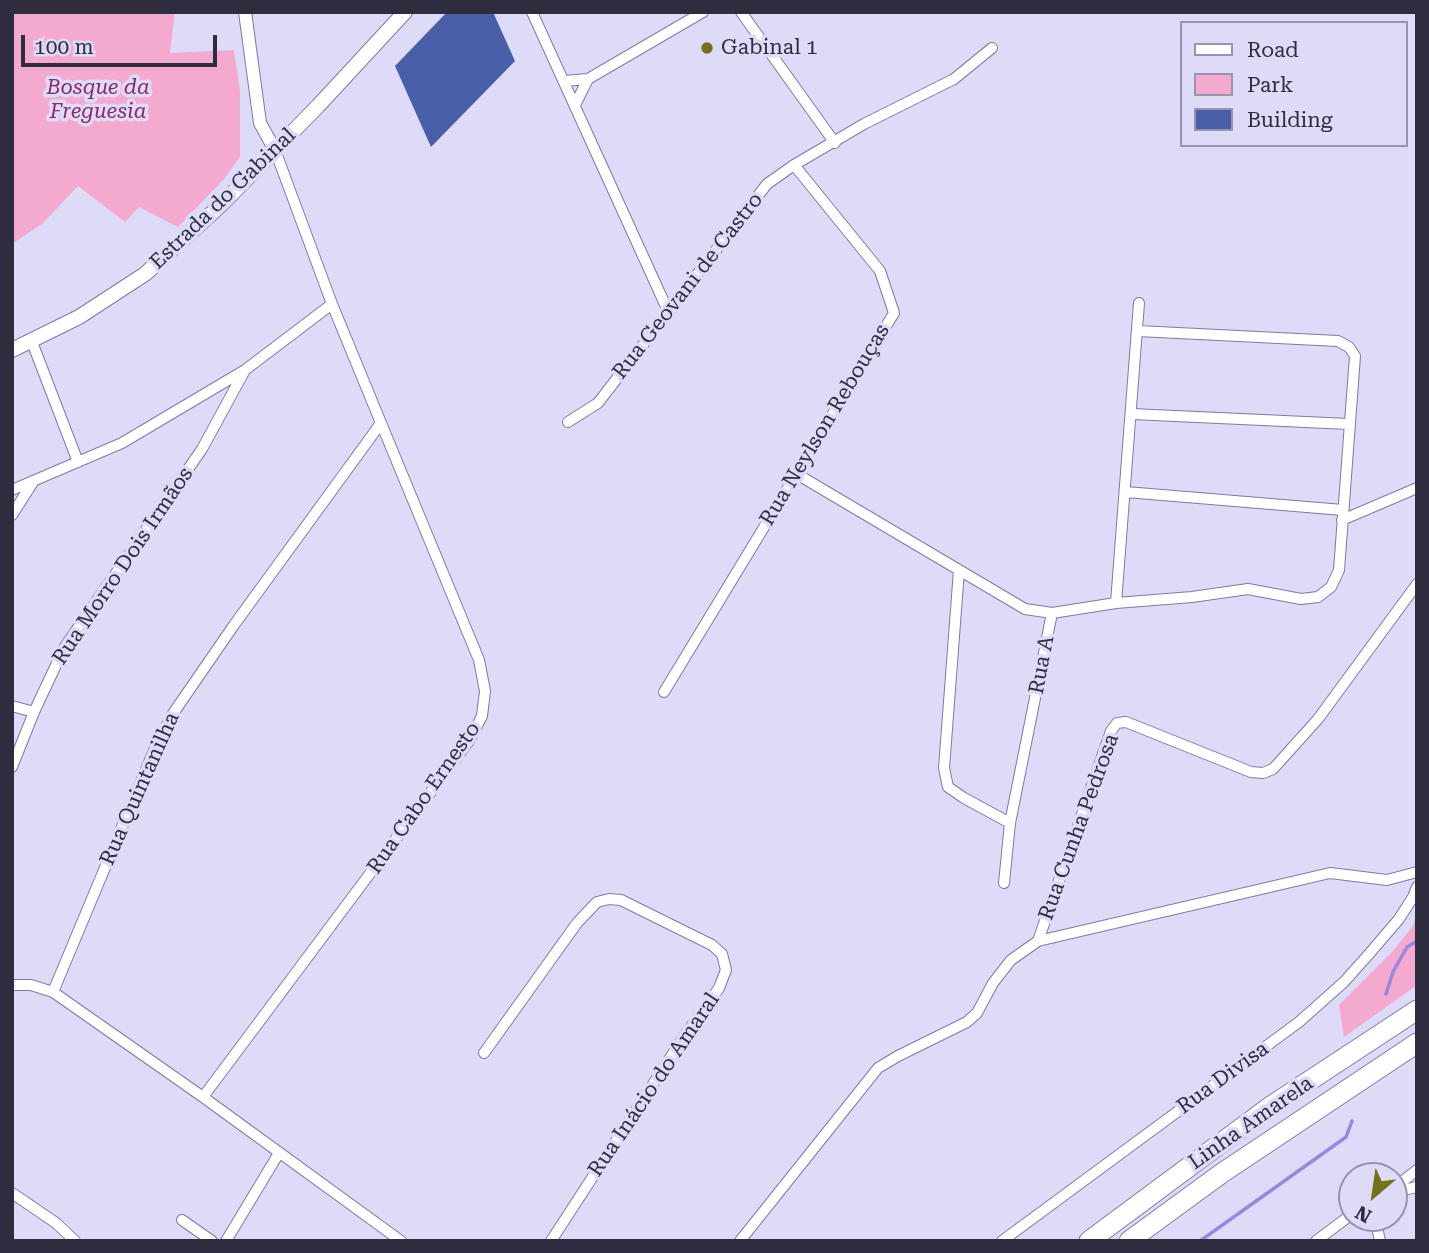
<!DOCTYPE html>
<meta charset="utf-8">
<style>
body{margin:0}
#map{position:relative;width:1429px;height:1253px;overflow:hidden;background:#dddbf8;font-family:"Roboto Serif",serif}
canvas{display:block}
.frame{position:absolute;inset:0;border:14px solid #2e2d3f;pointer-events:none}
.legend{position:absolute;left:1180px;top:21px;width:228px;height:126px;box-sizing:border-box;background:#dddbf8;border:2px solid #9795ae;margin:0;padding:9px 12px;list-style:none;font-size:21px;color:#2e2d3f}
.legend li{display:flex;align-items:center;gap:14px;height:35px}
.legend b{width:35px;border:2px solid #9795ae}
.north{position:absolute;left:1338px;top:1162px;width:70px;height:70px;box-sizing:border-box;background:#dddbf8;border:2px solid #9795ae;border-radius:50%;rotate:209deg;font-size:19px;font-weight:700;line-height:28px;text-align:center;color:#2e2d3f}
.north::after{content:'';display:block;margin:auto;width:24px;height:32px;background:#757216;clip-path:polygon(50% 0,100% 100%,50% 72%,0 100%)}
.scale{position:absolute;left:21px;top:35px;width:196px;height:32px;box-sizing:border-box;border:4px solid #2e2d3f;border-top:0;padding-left:9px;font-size:21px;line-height:24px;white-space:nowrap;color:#2e2d3f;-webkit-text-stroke:5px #dddbf8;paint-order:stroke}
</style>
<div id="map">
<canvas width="1429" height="1253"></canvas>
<div class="frame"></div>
<ul class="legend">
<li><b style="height:9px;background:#fff"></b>Road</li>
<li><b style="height:19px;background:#f4a9cf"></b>Park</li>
<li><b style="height:19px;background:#485fa7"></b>Building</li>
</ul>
<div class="north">N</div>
<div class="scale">100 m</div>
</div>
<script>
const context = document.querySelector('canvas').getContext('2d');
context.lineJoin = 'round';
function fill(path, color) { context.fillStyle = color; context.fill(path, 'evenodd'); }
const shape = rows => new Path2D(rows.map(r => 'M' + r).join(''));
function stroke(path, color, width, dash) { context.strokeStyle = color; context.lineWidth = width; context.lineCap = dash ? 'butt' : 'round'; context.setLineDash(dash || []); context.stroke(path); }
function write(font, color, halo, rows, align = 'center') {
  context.font = font + ' "Roboto Serif",serif'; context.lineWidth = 7; context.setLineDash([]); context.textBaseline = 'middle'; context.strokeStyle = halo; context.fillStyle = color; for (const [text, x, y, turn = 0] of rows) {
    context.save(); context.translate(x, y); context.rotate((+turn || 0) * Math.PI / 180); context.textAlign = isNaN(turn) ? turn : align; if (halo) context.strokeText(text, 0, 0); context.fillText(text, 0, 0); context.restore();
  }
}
fill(shape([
 [12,12,175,12,170,53,234,50,240,91,240,157,224,179,178,227,139,207,125,222,78,186,43,223,12,244],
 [1417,914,1417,985,1344,1037,1339,1005,1393,951,1413,926]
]), '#f4a9cf');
stroke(shape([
 [1386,994,1393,972,1407,947,1417,941],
 [1200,1241,1346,1137,1352,1121]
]), '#958bdc', 3.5);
fill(shape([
 [447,12,493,12,515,61,431,147,395,66]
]), '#485fa7');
const minor = shape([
 [532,12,668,311],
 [741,12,835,143],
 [564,81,588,79,703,12],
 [575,105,588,79],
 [32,342,78,462],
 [1132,414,1349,424],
 [568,422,598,403,767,184,794,165,864,124,954,79,992,48],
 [795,473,1025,609,1052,613,1116,603,1192,597,1248,589,1301,599,1318,597,1331,587,1339,570,1355,356,1349,347,1338,341,1138,331],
 [12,490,122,443,245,370,332,304],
 [1126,492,1343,510],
 [12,515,33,482],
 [1342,520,1417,488],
 [959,570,944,768,948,787,964,798,1010,823],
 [1116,603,1139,303],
 [664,692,894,313,880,271,794,165],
 [12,706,34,712],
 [12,767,34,712,64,648,202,449,245,370],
 [1004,883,1010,823,1052,613],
 [1038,941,1330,873,1387,880,1417,872],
 [12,985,31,985,53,992,203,1097,401,1241],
 [53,992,155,748,172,715,234,625,381,423,332,304,275,150],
 [484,1053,577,923,597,902,609,899,621,900,712,945,722,954,726,970,719,988,685,1035,551,1241],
 [203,1097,469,741,482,716,485,691,479,660,381,423],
 [1394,1188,1417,1170],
 [1394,1192,1417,1187],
 [12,1193,56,1223,75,1241],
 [1375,1218,1380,1241],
 [182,1220,212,1241],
 [226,1241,279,1153],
 [740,1241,878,1068,898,1056,967,1022,977,1013,993,983,1011,960,1038,941,1111,731,1117,723,1126,722,1251,772,1263,773,1273,769,1318,719,1417,584],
 [1002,1241,1299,1022,1344,982,1369,954,1399,919,1413,897,1417,887],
 [1316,1241,1352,1214]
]);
const tertiary = shape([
 [245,12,260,123,275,150]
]);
const secondary = shape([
 [12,350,79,317,145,274,223,203,318,106,405,12]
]);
const motorway = shape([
 [1089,1241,1271,1106,1417,1010],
 [1129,1241,1222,1173,1417,1043]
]);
stroke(minor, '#7e7aa5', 12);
stroke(tertiary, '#7e7aa5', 14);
stroke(secondary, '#7e7aa5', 16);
stroke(motorway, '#7e7aa5', 21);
stroke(minor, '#fff', 10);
stroke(tertiary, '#fff', 12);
stroke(secondary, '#fff', 14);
stroke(motorway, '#fff', 19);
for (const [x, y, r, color] of [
 [707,48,7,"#757216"]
]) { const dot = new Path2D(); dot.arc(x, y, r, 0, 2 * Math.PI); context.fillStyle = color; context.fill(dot); stroke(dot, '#dddbf8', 2.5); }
write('21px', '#2e2d3f', '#dddbf8', [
 ["Gabinal 1",721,48]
], 'left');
write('italic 21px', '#8d2964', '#dddbf8', [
 ["Bosque da",98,88],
 ["Freguesia",98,112]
]);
write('21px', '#2e2d3f', '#dddbf8', [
 ["Estrada do Gabinal",223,199,-44],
 ["Rua Geovani de Castro",688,286,-52],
 ["Rua Neylson Rebouças",825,425,-59],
 ["Rua Morro Dois Irmãos",123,566,-56],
 ["Rua A",1042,665,-79],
 ["Rua Quintanilha",140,789,-66],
 ["Rua Cabo Ernesto",424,798,-55],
 ["Rua Cunha Pedrosa",1079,827,-70],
 ["Rua Divisa",1223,1078,-36],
 ["Rua Inácio do Amaral",654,1085,-56],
 ["Linha Amarela",1251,1123,-35]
]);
</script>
